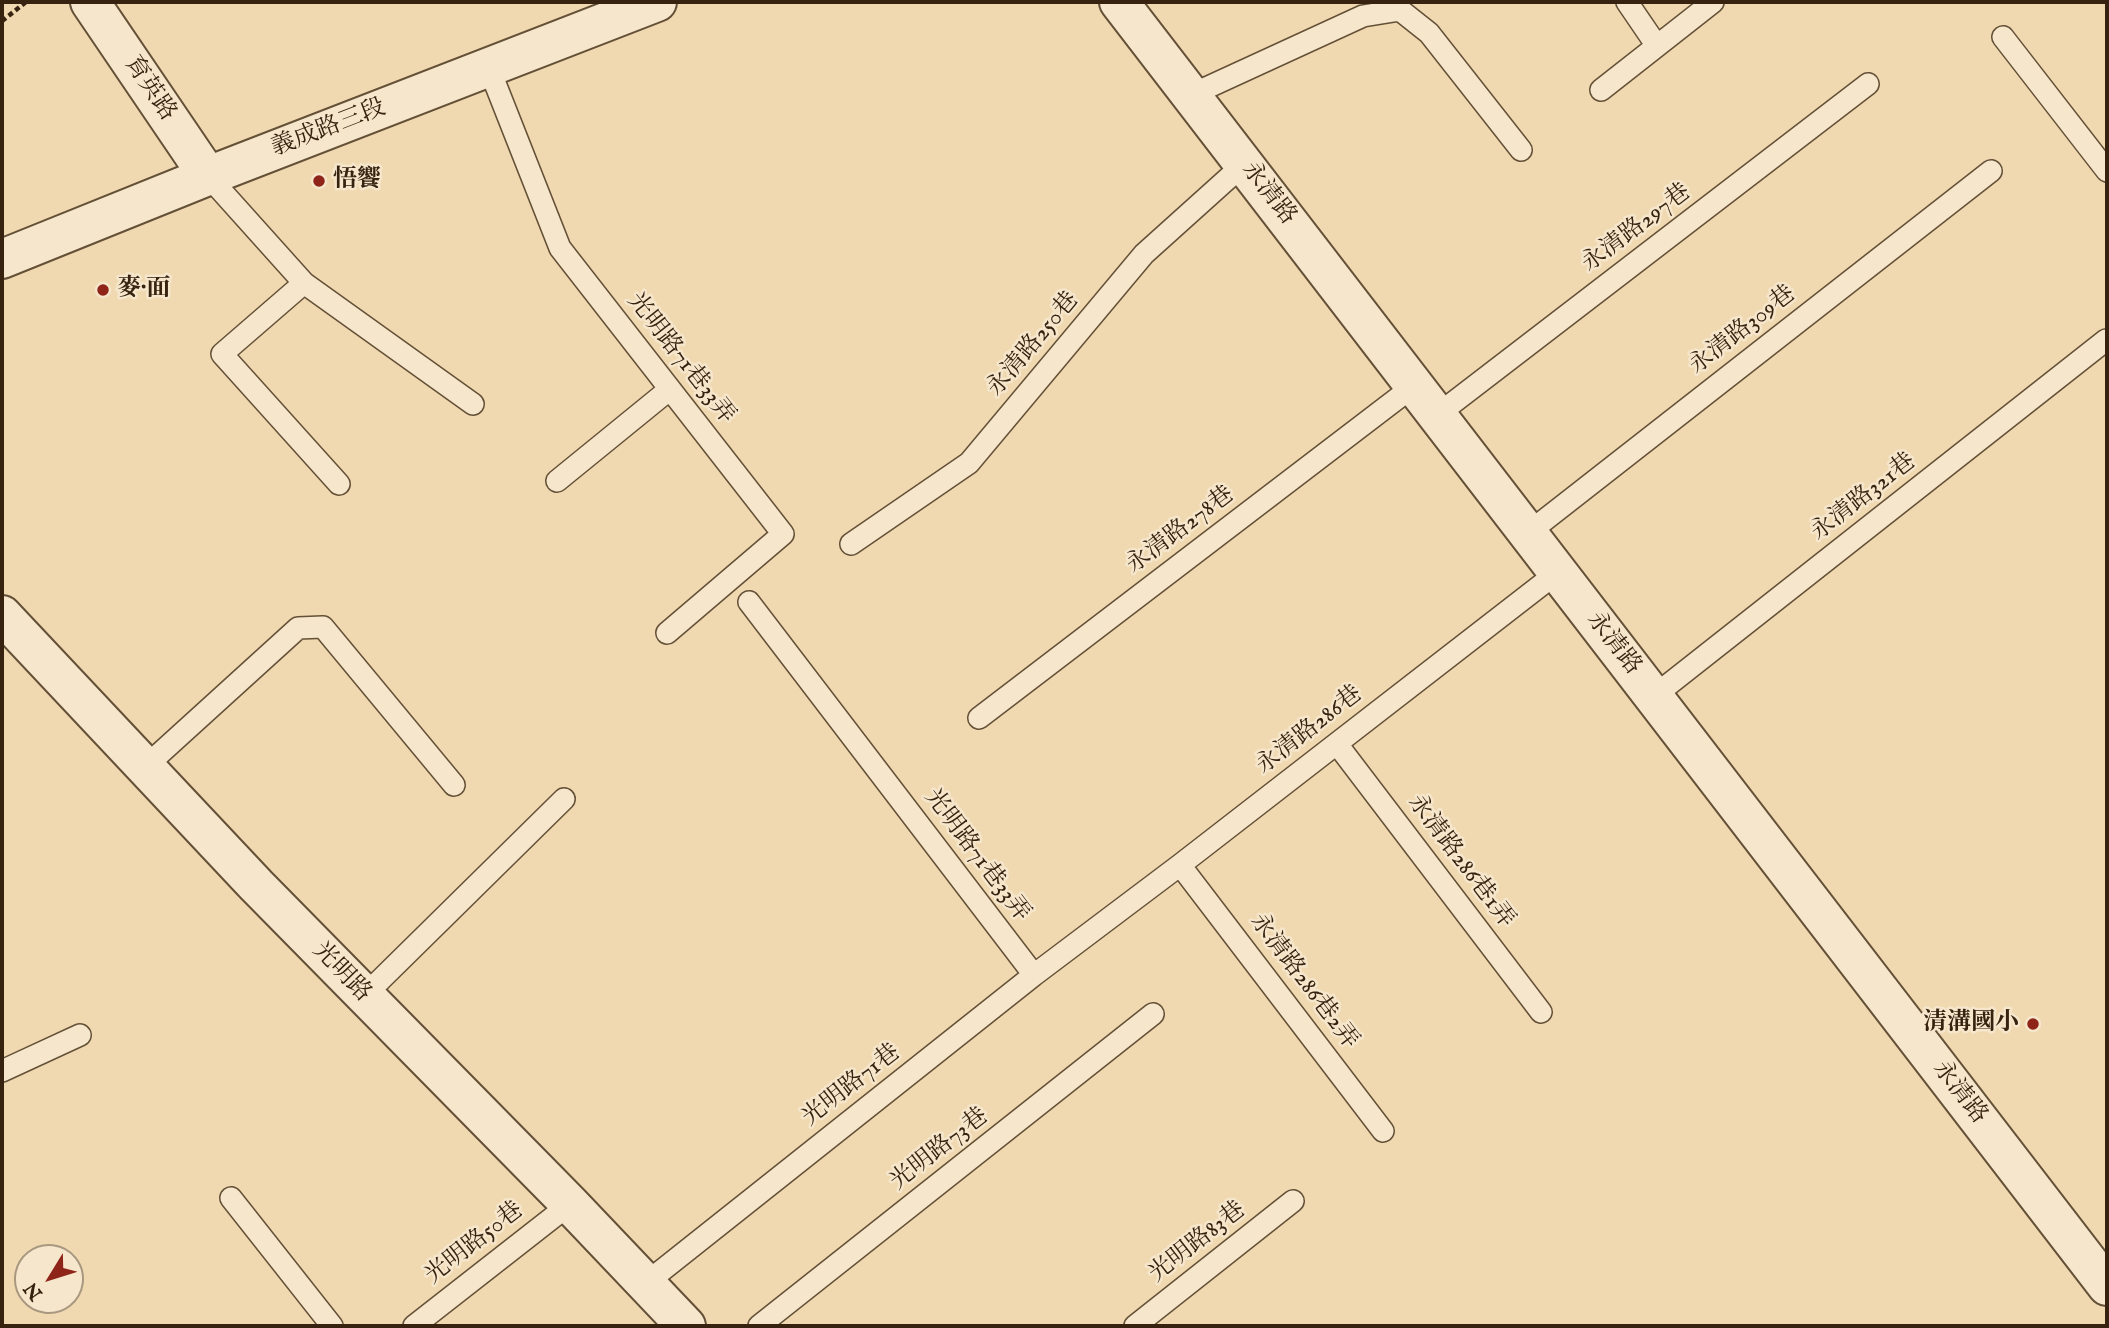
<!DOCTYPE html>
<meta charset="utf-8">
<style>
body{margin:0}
#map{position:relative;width:2109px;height:1328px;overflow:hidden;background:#f0d9b0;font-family:"IM FELL English",serif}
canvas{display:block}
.frame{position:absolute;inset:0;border:4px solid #36220f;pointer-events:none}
.north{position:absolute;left:14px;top:1244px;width:70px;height:70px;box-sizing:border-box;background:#f5e6cc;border:2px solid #a99880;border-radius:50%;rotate:232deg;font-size:19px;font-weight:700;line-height:28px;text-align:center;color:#36220f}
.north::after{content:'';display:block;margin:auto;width:24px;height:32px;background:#8f2418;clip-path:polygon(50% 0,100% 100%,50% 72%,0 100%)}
</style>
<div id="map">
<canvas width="2109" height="1328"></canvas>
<div class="frame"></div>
<div class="north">N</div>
</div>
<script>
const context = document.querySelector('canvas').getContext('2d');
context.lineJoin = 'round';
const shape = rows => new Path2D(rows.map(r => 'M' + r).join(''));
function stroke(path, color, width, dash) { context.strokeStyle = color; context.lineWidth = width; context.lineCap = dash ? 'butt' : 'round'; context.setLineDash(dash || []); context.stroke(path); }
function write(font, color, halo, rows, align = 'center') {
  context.font = font + ' "IM FELL English","Noto Serif TC",serif'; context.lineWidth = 5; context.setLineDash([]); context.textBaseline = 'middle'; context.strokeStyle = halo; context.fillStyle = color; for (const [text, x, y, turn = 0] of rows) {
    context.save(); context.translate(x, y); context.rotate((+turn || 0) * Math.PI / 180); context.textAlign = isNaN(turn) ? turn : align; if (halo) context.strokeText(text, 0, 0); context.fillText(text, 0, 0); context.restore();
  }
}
const service = shape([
 [1627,2,1657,46],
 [2003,37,2107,171],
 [489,68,560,248,783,534,667,633],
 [1601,90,1713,2],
 [1191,95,1363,16,1400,10,1429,33,1521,150],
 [208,176,304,283,473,404],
 [304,283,222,354,339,484],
 [1437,415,1868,84],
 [557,481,670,389],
 [1528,533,1991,171],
 [851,544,969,463,1144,254,1244,164],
 [749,602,1034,975],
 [1654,696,2106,340],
 [979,718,1415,385],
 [1337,744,1541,1012],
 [145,767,298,628,323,627,454,785],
 [1180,865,1383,1131],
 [364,996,564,799],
 [2,1071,80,1035],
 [231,1198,332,1326],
 [646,1283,1034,975,1180,865,1558,572],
 [414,1326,570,1204],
 [759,1326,1153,1014],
 [1135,1326,1293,1201]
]);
const minor = shape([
 [90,2,208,176],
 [1119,2,2107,1286],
 [2,615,256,885,570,1204,686,1326]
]);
const tertiary = shape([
 [2,259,208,176,657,2]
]);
stroke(service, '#645037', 24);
stroke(minor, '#645037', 42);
stroke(tertiary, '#645037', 42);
stroke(shape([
 [2,21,26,2]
]), '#36220f', 4.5, [5, 3.5]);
stroke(service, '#f5e6cc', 21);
stroke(minor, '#f5e6cc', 38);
stroke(tertiary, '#f5e6cc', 38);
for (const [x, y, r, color] of [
 [319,181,7,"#8f2418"],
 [103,290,7,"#8f2418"],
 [2033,1024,7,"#8f2418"]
]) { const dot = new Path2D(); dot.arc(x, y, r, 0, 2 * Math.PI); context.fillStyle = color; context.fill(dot); stroke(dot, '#f5e6cc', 2.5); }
write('24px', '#36220f', '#f5e6cc', [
 ["育英路",149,89,56],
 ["義成路三段",329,129,-21],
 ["永清路",1268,194,52],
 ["永清路297巷",1637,229,-37],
 ["永清路309巷",1743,331,-38],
 ["永清路250巷",1034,345,-50],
 ["光明路71巷33弄",680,359,52],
 ["永清路321巷",1864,498,-38],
 ["永清路278巷",1181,531,-37],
 ["永清路",1613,644,52],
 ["永清路286巷",1310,731,-38],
 ["光明路71巷33弄",976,856,53],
 ["永清路286巷1弄",1460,862,53],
 ["光明路",341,973,46],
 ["永清路286巷2弄",1303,982,53],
 ["光明路71巷",852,1086,-38],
 ["永清路",1959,1093,52],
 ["光明路73巷",940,1150,-38],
 ["光明路83巷",1198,1243,-38],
 ["光明路50巷",475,1244,-38]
]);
write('bold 24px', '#36220f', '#f5e6cc', [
 ["悟饗",333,181],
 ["麥·面",117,290],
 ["清溝國小",2019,1024,"right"]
], 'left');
</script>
